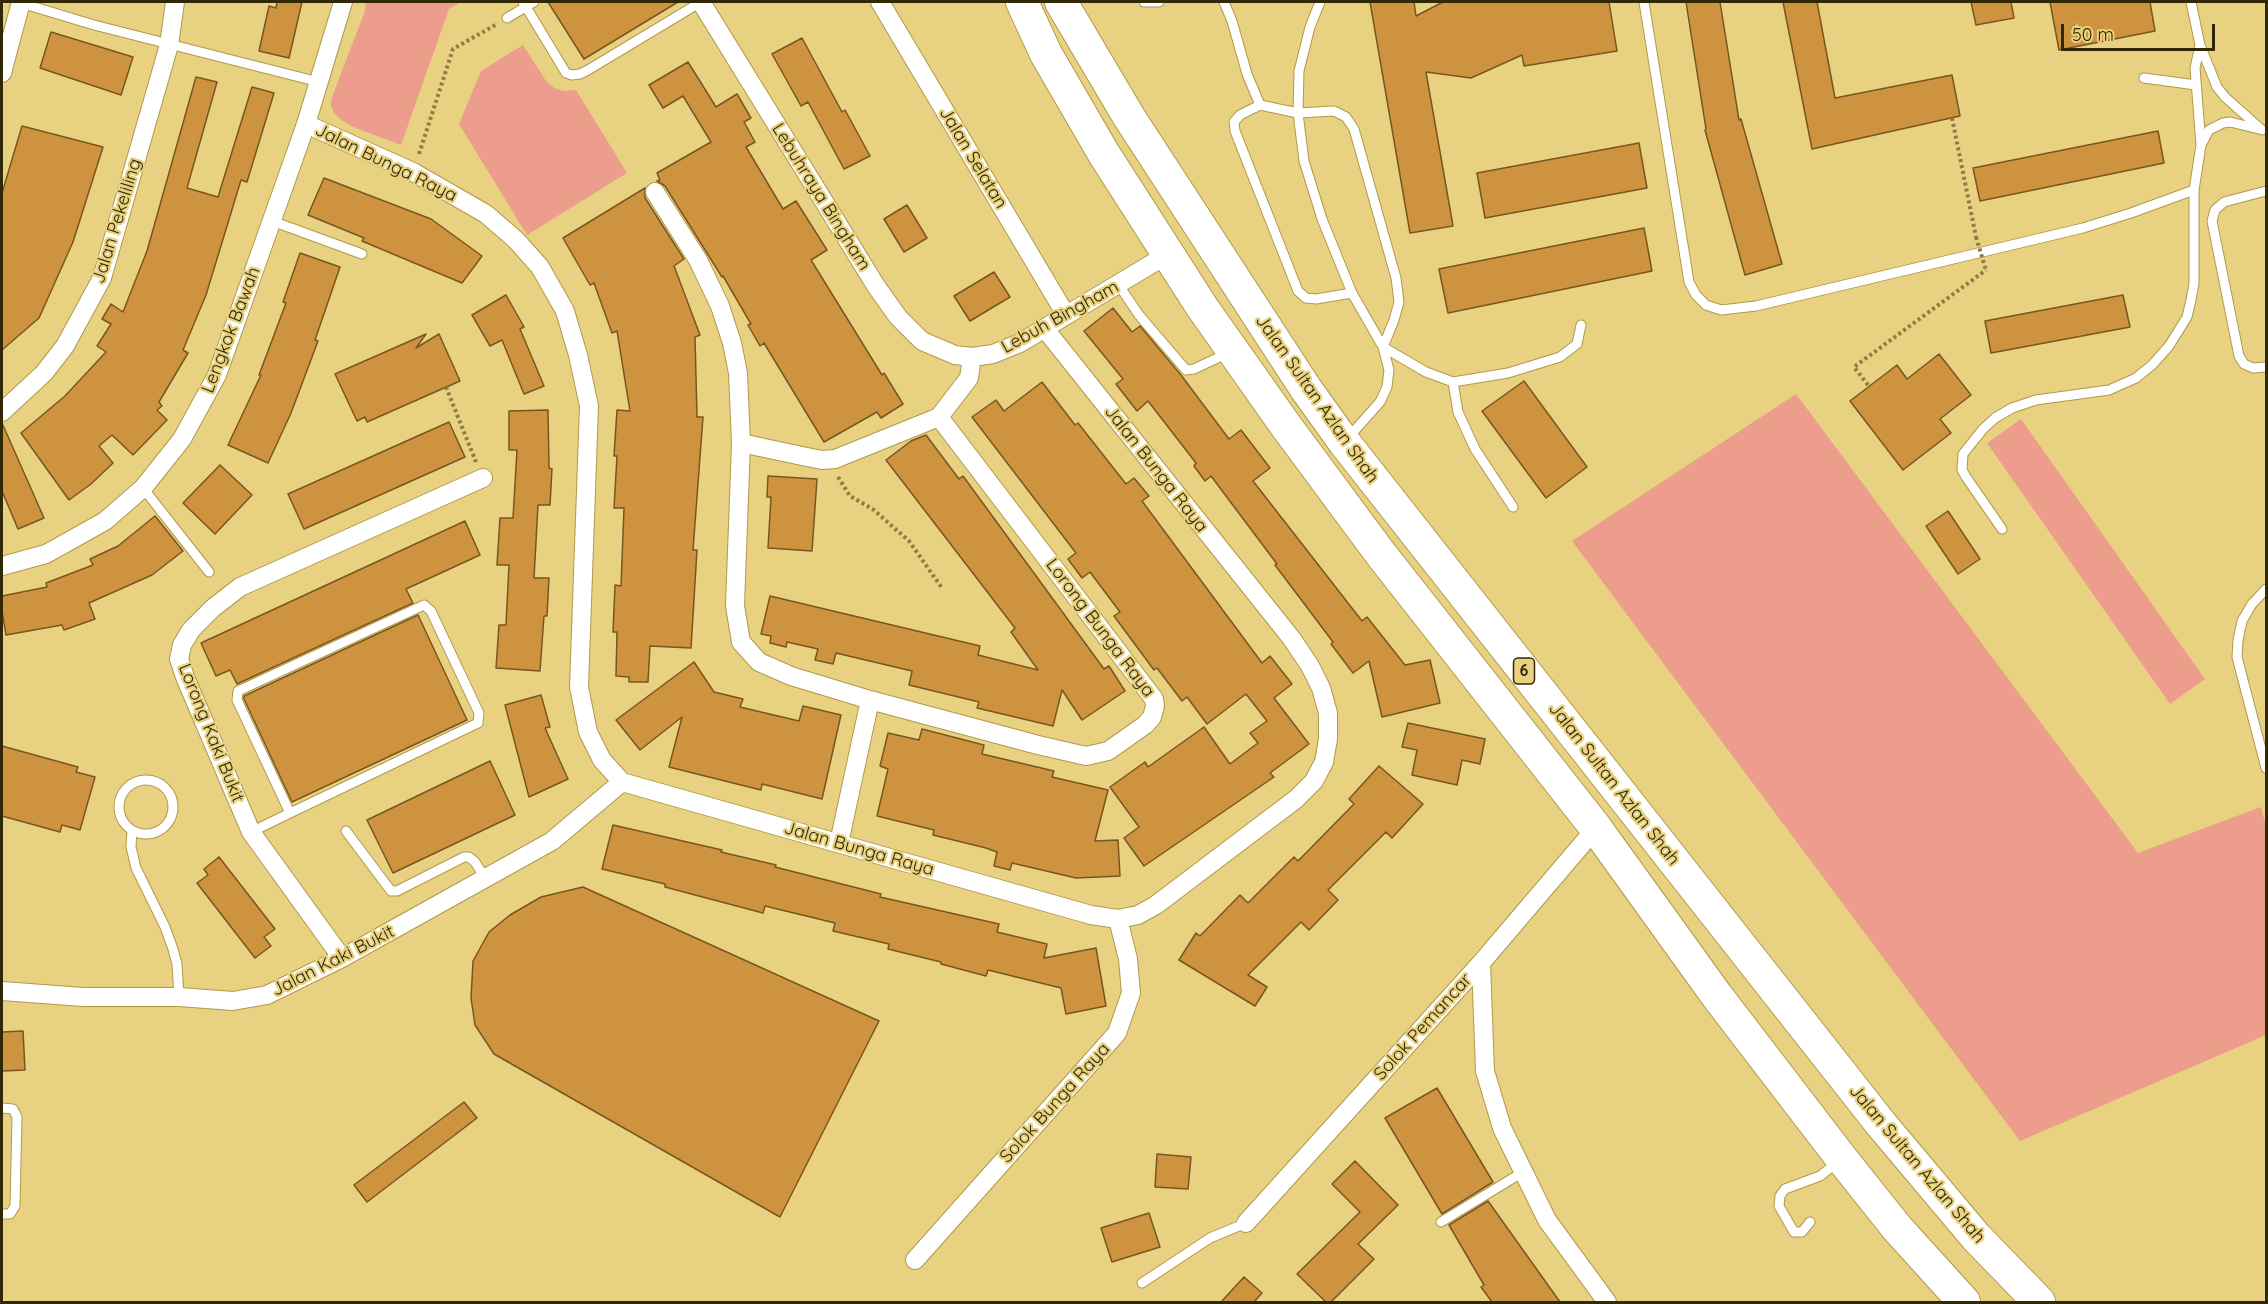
<!DOCTYPE html>
<style>
body{margin:0}
#map{position:relative;width:2268px;height:1304px;overflow:hidden;background:#e8d181;font-family:Quicksand,sans-serif}
canvas{display:block}
.frame{position:absolute;inset:0;border:3px solid #312805;pointer-events:none}
.scale{position:absolute;left:2061px;top:24px;width:154px;height:27px;box-sizing:border-box;border:3px solid #312805;border-top:0;padding-left:8px;font-size:18px;line-height:21px;white-space:nowrap;color:#312805;-webkit-text-stroke:4px #e8d181;paint-order:stroke}
</style>
<div id="map">
<canvas width="2268" height="1304"></canvas>
<div class="frame"></div>
<div class="scale">50 m</div>
</div>
<script>
const context = document.querySelector('canvas').getContext('2d');
context.lineJoin = 'round';
function fill(path, color) { context.fillStyle = color; context.fill(path, 'evenodd'); }
const shape = rows => new Path2D(rows.map(r => 'M' + r).join(''));
function stroke(path, color, width, dash) { context.strokeStyle = color; context.lineWidth = width; context.lineCap = dash ? 'butt' : 'round'; context.setLineDash(dash || []); context.stroke(path); }
function write(font, color, halo, rows, align = 'center') {
  context.font = font + ' Quicksand,sans-serif'; context.lineWidth = 4.5; context.setLineDash([]); context.textBaseline = 'middle'; context.strokeStyle = halo; context.fillStyle = color; for (const [text, x, y, turn = 0] of rows) {
    context.save(); context.translate(x, y); context.rotate((+turn || 0) * Math.PI / 180); context.textAlign = isNaN(turn) ? turn : align; if (halo) context.strokeText(text, 0, 0); context.fillText(text, 0, 0); context.restore();
  }
}
fill(shape([
 [366,2,461,2,449,9,401,145,353,127,341,120,334,113,331,105,332,97,365,11],
 [523,45,546,81,554,88,564,91,576,90,627,173,527,235,459,124,481,71],
 [1796,394,2138,853,2261,807,2266,827,2266,1035,2020,1141,1572,541],
 [2021,419,2205,679,2170,704,1987,443]
]), '#ed9d8b');
const building = shape([
 [277,2,302,2,289,58,259,51,269,6,276,8,277,2],
 [548,2,678,2,584,59,548,2],
 [1370,2,1414,2,1416,16,1443,2,1609,2,1617,51,1524,66,1522,55,1471,78,1426,72,1453,226,1410,233,1370,2],
 [1686,2,1720,2,1739,120,1741,119,1782,264,1745,275,1705,130,1706,129,1686,2],
 [1783,2,1817,2,1835,98,1952,75,1960,116,1812,149,1783,2],
 [1971,2,2011,2,2014,18,1976,25,1971,2],
 [2050,2,2150,2,2155,31,2059,50,2050,2],
 [51,32,133,57,121,95,40,68,51,32],
 [802,38,842,112,845,110,870,156,844,169,808,102,801,106,772,54,802,38],
 [688,62,716,107,737,94,751,118,744,122,755,142,746,147,783,209,796,201,827,250,811,260,882,375,884,373,903,404,881,418,877,412,824,442,764,343,760,346,748,325,751,324,723,276,722,277,665,186,657,181,660,180,657,173,711,142,683,96,663,108,649,85,688,62],
 [196,77,217,82,187,188,218,197,252,87,274,93,247,182,241,180,206,295,183,350,188,353,159,402,162,406,157,410,167,420,133,455,112,435,99,446,113,463,91,484,69,500,21,433,65,396,106,352,97,346,111,324,102,319,111,304,123,312,147,251,196,77],
 [22,126,103,147,73,242,39,318,2,350,2,193,22,126],
 [2158,131,2164,163,1980,201,1973,168,2158,131],
 [1639,143,1647,188,1485,218,1477,173,1639,143],
 [324,178,431,219,482,256,462,283,362,241,364,238,308,215,324,178],
 [645,188,645,198,684,259,674,266,700,335,695,337,697,417,703,417,693,550,697,550,691,648,650,646,648,682,629,682,629,677,616,676,617,632,613,632,615,585,621,586,624,508,614,508,617,456,614,456,617,410,630,411,617,331,612,333,594,283,590,285,563,238,645,188],
 [907,205,927,238,904,252,884,219,907,205],
 [1644,228,1652,271,1448,313,1439,269,1644,228],
 [300,253,340,267,315,340,318,341,291,413,268,463,228,445,261,375,259,375,286,303,283,302,300,253],
 [994,272,1010,297,970,321,954,296,994,272],
 [506,295,524,327,520,329,544,386,524,394,502,340,490,346,472,315,506,295],
 [2123,295,2130,327,1991,353,1985,321,2123,295],
 [1113,308,1132,332,1140,326,1181,375,1229,439,1241,430,1270,468,1253,481,1362,621,1367,617,1405,665,1430,660,1440,703,1382,717,1369,661,1353,673,1331,644,1333,642,1275,565,1277,564,1211,476,1205,481,1194,466,1196,463,1148,401,1137,411,1116,384,1123,379,1084,331,1113,308],
 [426,334,416,348,439,334,460,381,367,422,365,417,357,421,335,374,426,334],
 [1939,354,1971,395,1940,419,1951,433,1903,470,1850,401,1897,365,1907,379,1939,354],
 [1524,381,1587,467,1546,498,1482,411,1524,381],
 [1042,382,1075,425,1078,423,1126,484,1134,478,1149,496,1142,501,1262,663,1270,656,1292,684,1274,698,1309,744,1270,773,1274,777,1144,866,1124,838,1139,827,1110,787,1145,762,1148,767,1204,727,1230,764,1258,743,1250,733,1267,721,1246,694,1207,724,1187,697,1182,701,1157,668,1154,670,1114,616,1120,612,1090,572,1082,578,1068,559,1076,553,972,417,996,400,1004,411,1042,382],
 [548,410,549,468,552,469,550,505,538,505,534,578,549,578,547,616,544,616,540,671,496,668,499,625,506,625,509,565,497,565,500,518,513,518,517,450,509,450,509,411,548,410],
 [449,422,465,457,304,529,288,494,449,422],
 [2,423,44,518,18,529,2,491,2,423],
 [926,435,959,479,963,476,1104,669,1109,666,1125,691,1082,720,1062,690,1053,726,977,708,979,702,909,685,912,671,836,653,833,664,815,660,818,649,787,642,786,647,770,643,771,636,761,634,770,596,980,646,978,655,1038,670,1011,632,1015,628,886,460,911,441,926,435],
 [220,465,252,495,215,534,183,503,220,465],
 [768,476,817,479,812,551,768,548,771,497,767,497,768,476],
 [1948,511,1980,559,1958,574,1926,526,1948,511],
 [155,516,183,551,152,575,89,603,95,619,64,630,62,625,6,635,2,611,2,596,47,587,46,583,93,565,90,559,118,546,155,516],
 [465,521,480,555,406,589,413,603,237,684,230,670,216,676,201,643,465,521],
 [418,615,467,720,292,802,244,699,244,696,418,615],
 [694,662,714,692,743,699,740,707,799,721,803,706,841,715,822,799,762,784,761,790,669,767,682,717,640,750,616,720,694,662],
 [541,695,550,727,545,728,568,779,529,797,505,705,541,695],
 [1408,723,1485,739,1480,764,1462,760,1457,785,1412,775,1417,750,1402,747,1408,723],
 [922,729,984,745,982,754,1054,771,1052,777,1108,790,1095,841,1118,840,1120,876,1076,878,1012,863,1010,870,994,866,997,852,986,848,933,835,934,830,877,816,888,769,880,766,888,733,919,740,922,729],
 [2,746,78,767,76,772,95,777,80,830,62,825,60,832,2,816,2,746],
 [490,761,515,815,393,873,367,820,490,761],
 [1379,766,1423,804,1392,838,1386,832,1328,890,1338,900,1309,930,1301,922,1248,975,1267,987,1255,1006,1179,960,1196,933,1200,936,1240,895,1248,903,1294,857,1298,861,1354,804,1349,799,1379,766],
 [613,825,722,850,721,852,776,865,775,867,881,894,880,897,999,924,997,932,1047,944,1044,958,1096,948,1106,1006,1066,1014,1061,988,988,970,986,976,941,964,941,962,888,949,889,944,833,931,835,923,765,906,763,913,665,887,665,884,602,869,613,825],
 [219,857,275,929,264,937,271,946,255,958,197,883,208,875,204,869,219,857],
 [583,887,879,1021,780,1217,494,1054,475,1025,471,998,473,961,489,932,510,915,541,897,583,887],
 [23,1031,25,1070,2,1071,2,1032,23,1031],
 [1437,1088,1493,1182,1442,1214,1385,1118,1437,1088],
 [464,1102,477,1118,367,1202,354,1185,464,1102],
 [1157,1154,1191,1157,1188,1189,1155,1187,1157,1154],
 [1355,1161,1398,1205,1358,1244,1374,1259,1331,1302,1326,1302,1297,1274,1360,1212,1332,1184,1355,1161],
 [1488,1201,1560,1302,1492,1302,1481,1287,1484,1285,1449,1225,1488,1201],
 [1149,1213,1160,1247,1112,1262,1101,1228,1149,1213],
 [1244,1277,1262,1293,1254,1302,1221,1302,1244,1277]
]);
fill(building, '#ce933f');
stroke(building, '#795521', 1.5);
const service = shape([
 [523,2,566,73,572,75,580,74,588,70,701,2],
 [1144,2,1159,2],
 [1224,2,1232,21,1247,74,1260,105,1298,113,1334,111,1346,117,1354,129,1396,278,1399,302,1394,320,1383,347,1426,372,1453,382,1508,373,1560,357,1577,344,1581,325],
 [1320,2,1310,27,1299,71,1298,113,1304,161,1322,219,1352,293,1383,347,1389,370,1387,387,1380,402,1347,439],
 [1644,2,1689,282,1696,295,1706,305,1721,310,1756,306,2083,228,2131,213,2194,190,2201,145,2195,68,2200,45],
 [2191,2,2200,45,2217,87,2225,97,2262,130],
 [21,3,94,25,319,82],
 [507,18,534,2],
 [2144,78,2196,85],
 [1260,105,1240,115,1234,122,1235,131,1298,291,1306,298,1316,299,1352,293],
 [2201,145,2209,130,2223,123,2230,122,2259,129],
 [2266,191,2224,202,2215,210,2212,221,2239,356,2244,364,2253,368,2266,367],
 [272,221,362,254],
 [1118,284,1139,315,1186,370,1194,369,1228,353],
 [1453,382,1458,412,1475,449,1513,507],
 [143,488,209,572],
 [2002,529,1966,477,1962,470,1963,454,1983,429,1995,418,2012,408,2036,400,2109,390,2136,378,2152,365,2169,346,2187,317,2191,300,2194,283,2194,190],
 [2266,589,2252,604,2242,621,2238,640,2237,657,2266,768],
 [424,605,431,611,479,713,478,723,290,813,237,700,238,691,424,605],
 '119 807a27 27 0 1 1 54 0a27 27 0 1 1-54 0Z',
 [132,830,131,847,136,868,165,927,173,949,177,964,179,997],
 [346,831,391,891,397,891,464,857,469,857,475,862,485,878],
 [251,832,290,813],
 [2,1108,13,1109,17,1117,15,1206,10,1214,2,1214],
 [1441,1222,1523,1172],
 [1810,1222,1802,1232,1794,1232,1779,1206,1780,1196,1785,1189,1820,1176,1838,1162],
 [1142,1283,1210,1238,1246,1223]
]);
const minor = shape([
 [701,2,876,286,898,317,922,341,955,355,972,357],
 [880,2,1066,315],
 [2,73,21,2],
 [306,124,413,172,486,214,516,240,540,267,565,311,578,355,589,406,579,687,588,732,602,760,622,782,1091,915,1118,919,1138,915,1156,905,1296,799,1314,781,1324,762,1328,739,1328,713,1321,688,1310,666,1292,639,1045,329],
 [655,192,698,260,720,306,732,343,738,373,741,443,735,606,741,642,759,662,791,676,870,700,1038,745,1086,756,1108,751,1145,725,1152,717,1155,706,1154,699,939,417],
 [2,412,44,373,65,346,102,278,169,45,175,2],
 [741,443,802,456,822,460,835,459,939,417,969,378,972,357,993,354,1020,343,1168,254],
 [2,566,46,554,105,521,143,488,182,439,217,375,306,124,343,2],
 [839,843,870,700],
 [342,958,251,832,185,677,179,659,182,645,191,630,213,608,240,587,483,478],
 [1481,963,1485,1071,1502,1128,1547,1220,1607,1302],
 [2,991,83,997,179,997,233,1001,267,995,342,958,552,841,622,782],
 [1246,1223,1481,963,1596,828],
 [915,1260,1117,1033,1131,993,1128,959,1118,919]
]);
const trunk = shape([
 [1022,2,1046,54,1104,154,1202,307,1286,426,1380,553,1596,828,1717,996,1842,1159,1897,1228,1964,1302],
 [1061,2,1129,117,1306,389,1344,442,1881,1124,1976,1237,2039,1302]
]);
stroke(service, '#b0994a', 11);
stroke(minor, '#b0994a', 20);
stroke(trunk, '#b0994a', 34);
stroke(shape([
 [1952,118,1976,237],
 [419,154,453,49,497,24],
 [1868,385,1854,367,1986,270],
 [446,387,476,462],
 [838,477,850,496,874,510,909,541,942,588]
]), '#8d7d43', 4, [3, 3]);
stroke(service, '#fff', 9);
stroke(minor, '#fff', 18);
stroke(trunk, '#fff', 32);
stroke(shape([
 [1976,237,1986,270]
]), '#8d7d43', 4, [3, 3]);
for (const [x, y, w] of [
 [1524,671,21]
]) { const box = new Path2D(); box.roundRect(x - w / 2, y - 13, w, 26, 4.5); context.fillStyle = '#e8d181'; context.fill(box); stroke(box, '#312805', 1.5); }
write('bold 16px', '#312805', null, [
 ["6",1524,671]
]);
write('18px', '#312805', '#e8d181', [
 ["Jalan Selatan",973,158,59],
 ["Jalan Bunga Raya",386,163,26],
 ["Lebuhraya Bingham",821,197,58],
 ["Jalan Pekeliling",117,221,-73],
 ["Lebuh Bingham",1060,317,-29],
 ["Lengkok Bawah",231,330,-69],
 ["Jalan Sultan Azlan Shah",1317,399,55],
 ["Jalan Bunga Raya",1156,469,52],
 ["Lorong Bunga Raya",1100,628,53],
 ["Lorong Kaki Bukit",211,733,68],
 ["Jalan Sultan Azlan Shah",1614,784,52],
 ["Jalan Bunga Raya",859,849,16],
 ["Jalan Kaki Bukit",333,961,-27],
 ["Solok Pemancar",1423,1027,-48],
 ["Solok Bunga Raya",1055,1103,-48],
 ["Jalan Sultan Azlan Shah",1917,1164,50]
]);
</script>
